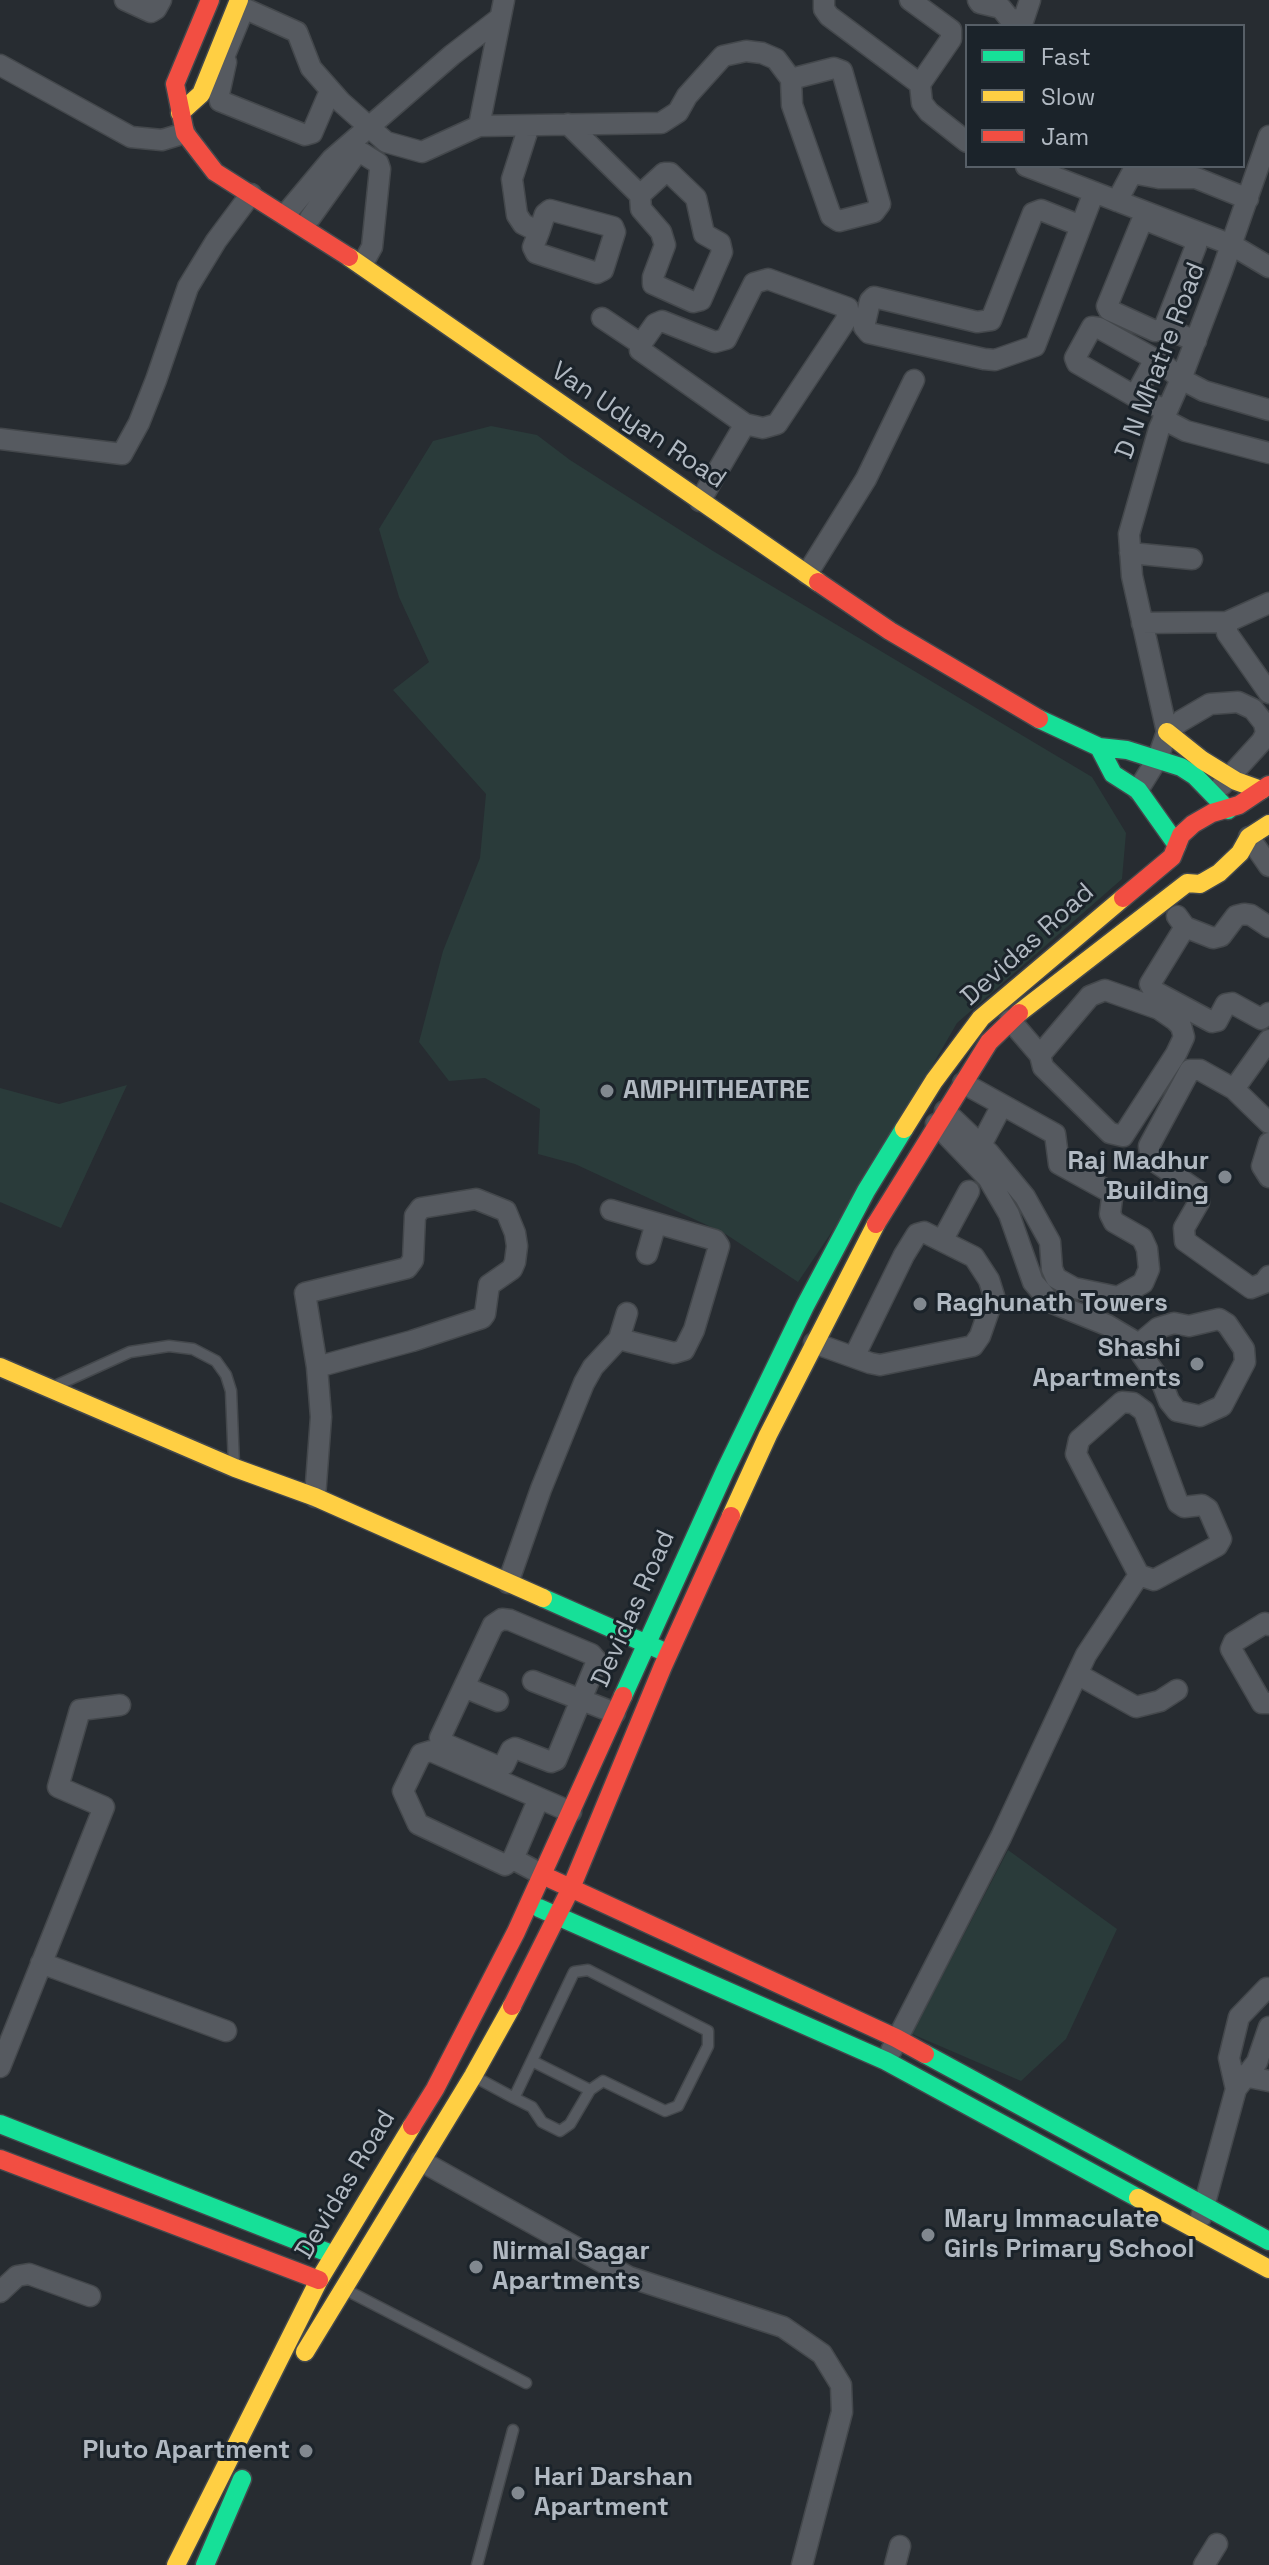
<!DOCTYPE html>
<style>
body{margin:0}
#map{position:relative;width:1269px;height:2565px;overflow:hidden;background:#272c31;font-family:"Space Grotesk",sans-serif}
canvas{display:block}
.legend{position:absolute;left:965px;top:24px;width:280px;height:144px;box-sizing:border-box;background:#1b232a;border:2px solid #575f67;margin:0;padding:10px 14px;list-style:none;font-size:24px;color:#b1b9c2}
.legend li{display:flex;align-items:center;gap:16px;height:40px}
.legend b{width:40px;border:2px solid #575f67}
</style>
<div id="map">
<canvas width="1269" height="2565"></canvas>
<ul class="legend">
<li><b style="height:10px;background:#16e098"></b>Fast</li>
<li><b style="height:10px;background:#ffcf43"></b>Slow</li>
<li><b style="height:10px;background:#f24e42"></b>Jam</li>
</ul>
</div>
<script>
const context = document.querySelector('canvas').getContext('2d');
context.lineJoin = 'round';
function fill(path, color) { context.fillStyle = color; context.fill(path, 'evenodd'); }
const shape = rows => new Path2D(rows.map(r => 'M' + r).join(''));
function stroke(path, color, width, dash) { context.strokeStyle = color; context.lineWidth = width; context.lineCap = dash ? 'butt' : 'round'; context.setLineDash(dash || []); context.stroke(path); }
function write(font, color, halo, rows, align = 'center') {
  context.font = font + ' "Space Grotesk",sans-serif'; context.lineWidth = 6; context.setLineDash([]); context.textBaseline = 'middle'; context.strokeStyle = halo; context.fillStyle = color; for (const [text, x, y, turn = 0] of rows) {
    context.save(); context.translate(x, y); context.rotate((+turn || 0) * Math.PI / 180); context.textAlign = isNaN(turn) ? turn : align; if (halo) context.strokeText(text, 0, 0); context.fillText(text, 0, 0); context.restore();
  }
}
fill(shape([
 [491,426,537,435,570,460,713,551,1092,777,1126,833,1122,879,957,1023,862,1187,798,1282,724,1233,575,1164,538,1154,540,1109,485,1078,449,1081,419,1042,443,951,480,858,486,794,393,690,429,662,399,597,379,529,433,441],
 [127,1085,61,1228,0,1202,0,1088,59,1104],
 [1008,1850,1117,1929,1066,2039,1021,2081,912,2034]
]), '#2a3b3a');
const lane = shape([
 [55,1386,130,1352,169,1346,193,1349,216,1361,226,1375,231,1391,234,1465],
 [532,2061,590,2090],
 [475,2077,514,2098,532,2107,542,2122,560,2131,570,2124,590,2090,603,2081,665,2111,678,2106,708,2046,708,2031,588,1970,574,1972,514,2098],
 [348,2291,526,2383],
 [477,2565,513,2430]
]);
const street = shape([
 [125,0,151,12,156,9,161,0],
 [504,0,479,126,661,123,678,112,687,96,723,56,746,51,762,53,776,59,791,79,792,105,831,216,839,221,874,212,880,204,842,71,834,68,791,79],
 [824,0,824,9,829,16,920,84],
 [910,0,951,30,951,39,920,84,922,103,929,112,967,142],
 [978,0,980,3,1001,8,1009,18,1023,21,1030,0],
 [0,65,131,137,162,140,185,133],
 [330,91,312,133,305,135,220,101,219,94,226,62,224,57,242,13,248,10,297,32,311,68,341,102,386,142,422,152,479,126],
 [568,124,640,195,641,209,661,232,665,245,653,277,653,284,693,302,701,300,722,252,720,243,704,234,696,198,670,173,664,173,640,195],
 [529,126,512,179,517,215,523,224,539,232,533,247,536,253,597,273,603,270,615,232,613,227,550,210,545,214,539,232],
 [1026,166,1232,245,1269,267],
 [1117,201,1132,173,1159,178,1196,178,1248,199],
 [285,215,332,159,452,55,500,18],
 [310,218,355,155,362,153,378,163,380,169,372,247,362,265],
 [1081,226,1041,210,1033,213,991,320,977,322,874,297,870,301,864,327,869,333,984,359,995,360,1035,346,1094,192],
 [602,318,641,344],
 [1164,328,1196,246,1191,238,1146,220,1141,223,1107,306,1109,310,1155,331,1164,328,1196,341],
 [1135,396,1155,359],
 [1167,410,1143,401,1077,363,1075,358,1092,327,1099,328,1162,363,1181,379,1204,391,1269,410],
 [1163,419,1186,431,1269,453],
 [0,439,122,454,139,423,156,380,188,287,216,241,251,194],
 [700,501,745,424,763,428,777,424,846,320,848,308,768,279,754,283,726,339,715,342,662,321,655,324,641,344,640,350,745,424],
 [1130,553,1192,559],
 [807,574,866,479,914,380],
 [1227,622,1227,633,1269,693],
 [1142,623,1227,622,1269,603],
 [1167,732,1181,721,1210,704,1238,702,1253,709,1264,723,1266,733,1262,741,1222,785],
 [1138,790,1158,758,1167,732,1132,576,1129,534,1159,429,1181,379,1222,271,1269,136],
 [1249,837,1269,866],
 [1177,916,1185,927,1213,938,1221,936,1236,916,1244,914,1251,915,1269,927],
 [1185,927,1150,984,1154,991,1212,1022,1217,1021,1226,1004,1232,1003,1261,1019,1269,1013],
 [1010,1020,1040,1055,1043,1067,1110,1133,1123,1136,1176,1054,1184,1037,1181,1026,1175,1020,1159,1009,1105,990,1090,996,1040,1055],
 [1269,1040,1234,1089,1200,1070,1190,1070,1149,1146,1151,1159,1198,1191,1199,1202,1184,1228,1185,1241,1251,1288,1264,1283,1269,1276],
 [1234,1089,1269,1123],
 [945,1111,989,1153,1025,1197,1050,1242,1052,1269,1056,1278,1074,1288,1118,1297,1143,1283,1149,1269,1147,1249,1142,1238,1114,1222,1110,1214,1112,1198,1110,1192,1059,1164,1055,1134,963,1083],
 [936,1124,988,1178,1009,1214,1033,1282,1050,1302,1107,1325,1139,1344,1142,1355,1162,1383,1169,1401,1177,1411,1200,1416,1222,1406,1245,1362,1244,1349,1227,1324,1219,1319,1189,1326,1174,1323,1158,1328,1139,1344],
 [1269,1143,1262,1166,1269,1177],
 [981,1145,1002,1105],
 [942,1241,969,1191],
 [647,1254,656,1223],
 [619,1339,627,1313],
 [814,1343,870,1363,880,1365,973,1346,980,1336,994,1296,989,1280,974,1257,924,1232,917,1234,904,1255,854,1357],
 [315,1497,321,1417,317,1367,305,1293,407,1268,413,1260,415,1216,421,1208,476,1199,506,1211,515,1233,517,1246,515,1262,512,1269,489,1285,485,1314,482,1318,412,1341,317,1367],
 [508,1583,541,1489,584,1383,593,1367,619,1339,674,1353,684,1350,694,1330,719,1246,715,1240,611,1210],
 [502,1619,510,1620,591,1654,597,1661,556,1760,551,1762,515,1748,511,1750,504,1765,499,1767,443,1743,440,1738,493,1625,502,1619],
 [1269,1625,1265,1623,1234,1642,1231,1649,1262,1703,1269,1703],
 [1077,1674,1136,1707,1160,1701,1177,1690],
 [533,1681,615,1713],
 [464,1687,498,1701],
 [513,1859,539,1798],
 [543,1875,513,1859,505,1865,418,1824,403,1791,421,1754,431,1751,571,1812],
 [41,1963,226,2031],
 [891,2051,1001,1837,1086,1655,1139,1575,1076,1454,1079,1440,1122,1402,1133,1403,1144,1411,1178,1503,1184,1507,1202,1505,1208,1509,1221,1539,1217,1546,1154,1580,1139,1575],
 [0,2067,104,1807,58,1787,80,1710,120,1705],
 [1234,2074,1269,2081],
 [1236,2089,1229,2058,1239,2017,1267,1988],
 [421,2161,629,2277,783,2327,822,2354,841,2385,842,2412,802,2565],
 [1201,2217,1236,2089,1257,2062,1269,2027],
 [0,2292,17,2276,29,2274,90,2296],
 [895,2565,900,2546],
 [1204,2565,1217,2544]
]);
const fast = shape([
 [1039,719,1099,747,1127,750,1181,767,1195,776,1228,810],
 [1099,747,1113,774,1138,790,1177,845],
 [543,1598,665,1652],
 [623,1696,725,1471,805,1306,866,1191,904,1129],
 [539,1908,886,2061,1138,2198],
 [925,2054,1269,2241],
 [0,2124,334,2255],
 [205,2565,242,2479]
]);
const slow = shape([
 [180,113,201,94,239,0],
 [349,257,818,582],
 [1167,732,1202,760,1236,781,1261,790],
 [1019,1013,1187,883,1200,884,1219,873,1240,853,1249,837,1269,824],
 [904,1129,934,1081,981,1018,1123,898],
 [0,1367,235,1468,315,1497,543,1598],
 [731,1516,768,1435,876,1224],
 [1138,2198,1269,2269],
 [305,2352,473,2076,512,2006],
 [176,2565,319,2280,412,2126]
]);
const jam = shape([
 [210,0,175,84,185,133,215,172,349,257],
 [818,582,890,631,1039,719],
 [1123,898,1172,857,1181,835,1193,824,1212,813,1239,805,1269,785],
 [876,1224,989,1042,1019,1013],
 [551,1879,896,2038,925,2054],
 [512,2006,571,1888,663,1666,731,1516],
 [412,2126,435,2089,516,1932,623,1696],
 [0,2159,319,2280]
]);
stroke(lane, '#44484c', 13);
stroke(street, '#44484c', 23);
stroke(fast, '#44484c', 21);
stroke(slow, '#44484c', 21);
stroke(jam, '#44484c', 21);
stroke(lane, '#565a60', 10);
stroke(street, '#565a60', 20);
stroke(fast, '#16e098', 18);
stroke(slow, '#ffcf43', 18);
stroke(jam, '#f24e42', 18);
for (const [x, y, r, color] of [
 [607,1091,8,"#81888f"],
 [1225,1177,8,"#81888f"],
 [920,1304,8,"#81888f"],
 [1197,1364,8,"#81888f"],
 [928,2235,8,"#81888f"],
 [476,2267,8,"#81888f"],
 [306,2451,8,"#81888f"],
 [518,2493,8,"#81888f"]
]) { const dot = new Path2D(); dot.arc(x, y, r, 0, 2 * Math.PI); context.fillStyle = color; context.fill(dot); stroke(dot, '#1b232a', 3); }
write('26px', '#b1b9c2', '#1b232a', [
 ["D N Mhatre Road",1161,361,-69],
 ["Van Udyan Road",638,426,34],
 ["Devidas Road",1028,945,-42],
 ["Devidas Road",634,1609,-66],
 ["Devidas Road",346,2185,-59]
]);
write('bold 26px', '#b1b9c2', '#1b232a', [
 ["AMPHITHEATRE",623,1091],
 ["Raj Madhur",1209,1162,"right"],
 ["Building",1209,1192,"right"],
 ["Raghunath Towers",936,1304],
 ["Shashi",1181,1349,"right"],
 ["Apartments",1181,1379,"right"],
 ["Mary Immaculate",944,2220],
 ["Girls Primary School",944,2250],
 ["Nirmal Sagar",492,2252],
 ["Apartments",492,2282],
 ["Pluto Apartment",290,2451,"right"],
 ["Hari Darshan",534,2478],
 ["Apartment",534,2508]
], 'left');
</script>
